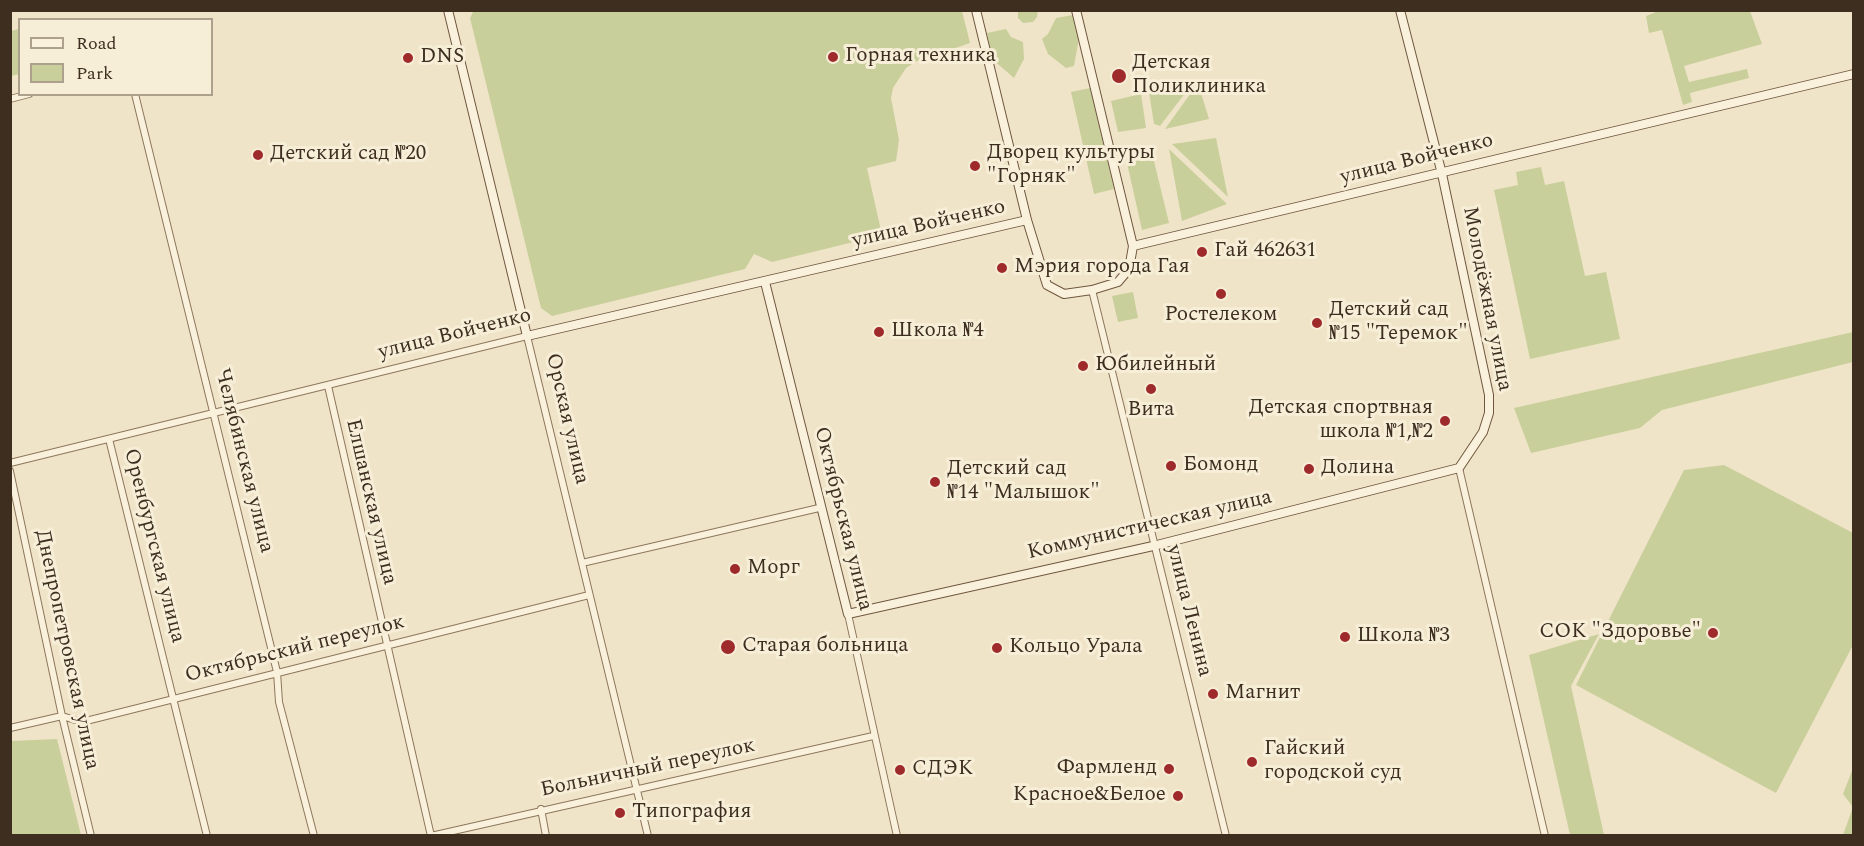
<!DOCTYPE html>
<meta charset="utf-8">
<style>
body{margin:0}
#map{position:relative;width:1864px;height:846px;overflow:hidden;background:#f0e4c8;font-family:Spectral,serif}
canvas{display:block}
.frame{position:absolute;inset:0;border:12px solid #3d2e20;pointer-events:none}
.legend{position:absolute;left:18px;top:18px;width:195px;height:78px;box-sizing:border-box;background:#f7eed8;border:2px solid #ada18e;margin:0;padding:8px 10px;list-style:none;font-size:18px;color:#3d2e20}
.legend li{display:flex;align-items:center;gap:12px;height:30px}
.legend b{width:30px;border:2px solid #ada18e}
</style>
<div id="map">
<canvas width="1864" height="846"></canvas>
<div class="frame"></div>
<ul class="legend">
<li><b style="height:8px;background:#faf1dc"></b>Road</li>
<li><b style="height:16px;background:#c9cf9b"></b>Park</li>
</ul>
</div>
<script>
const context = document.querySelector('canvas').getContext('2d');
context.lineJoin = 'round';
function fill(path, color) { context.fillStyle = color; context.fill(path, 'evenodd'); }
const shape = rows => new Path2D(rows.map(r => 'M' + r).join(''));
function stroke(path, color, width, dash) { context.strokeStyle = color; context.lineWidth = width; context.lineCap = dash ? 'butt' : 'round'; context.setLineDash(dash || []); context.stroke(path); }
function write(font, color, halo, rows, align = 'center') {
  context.font = font + ' Spectral,serif'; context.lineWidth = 6; context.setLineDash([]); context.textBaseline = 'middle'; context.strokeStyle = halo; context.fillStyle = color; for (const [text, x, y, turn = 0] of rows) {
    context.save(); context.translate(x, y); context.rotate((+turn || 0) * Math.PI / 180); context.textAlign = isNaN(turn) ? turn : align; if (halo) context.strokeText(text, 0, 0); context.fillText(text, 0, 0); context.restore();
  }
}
fill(shape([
 [474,10,962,11,970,43,915,62,906,68,893,88,891,98,899,140,896,161,867,168,882,235,772,262,754,254,745,269,552,316,541,308,470,18],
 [1018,10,1038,11,1037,17,1033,22,1023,23,1018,18],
 [1661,10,1750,11,1762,44,1684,66,1689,82,1747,69,1749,78,1690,93,1692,102,1683,105,1662,30,1649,33,1646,16],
 [1073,15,1079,38,1074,66,1066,68,1048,54,1042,39,1048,34,1056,18],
 [19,29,19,74,11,76,11,31],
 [1006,29,1011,37,1023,42,1024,59,1014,78,992,59,987,33],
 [1196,79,1160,126,1154,124,1149,92],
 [1198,83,1209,119,1165,129],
 [1090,88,1114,189,1094,194,1071,92],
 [1141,94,1146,128,1118,132,1111,101],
 [1216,138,1228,197,1172,144],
 [1169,149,1227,204,1182,221],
 [1153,157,1169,223,1142,230,1127,163],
 [1541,167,1545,185,1564,181,1585,276,1606,272,1620,339,1530,359,1494,190,1518,185,1516,172],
 [1133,292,1138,318,1118,322,1112,296],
 [1853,332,1853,362,1662,410,1640,428,1531,453,1514,408],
 [1724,465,1853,533,1853,645,1776,793,1576,685,1684,470],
 [1599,634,1571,686,1604,835,1570,835,1529,655],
 [57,739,81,835,11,835,11,741],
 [1853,768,1853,835,1843,835,1853,807,1843,794]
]), '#c9cf9b');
const street = shape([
 [135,94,277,672,279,702,314,836],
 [10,99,29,94],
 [1092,290,1226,836],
 [328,386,431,836],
 [109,439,207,836],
 [10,463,527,336,648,836],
 [1459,468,1545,836],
 [10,471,62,716,91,836],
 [582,563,819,508],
 [848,614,897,836],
 [10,728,62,716,82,722,589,595],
 [541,809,546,836],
 [431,836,873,736]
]);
const secondary = shape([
 [448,10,527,336,1027,220],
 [976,10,1027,220,1047,285,1064,294,1092,290,1118,282,1129,269,1133,246,1854,74],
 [1076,10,1133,246],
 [765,282,848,614,1153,546,1459,468,1483,432,1489,413,1489,395,1442,174,1400,10]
]);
stroke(street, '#8d765c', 8);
stroke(secondary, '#6f573f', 10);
stroke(street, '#faf1dc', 6);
stroke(secondary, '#faf1dc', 8);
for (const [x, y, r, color] of [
 [833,57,6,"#9e2a2b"],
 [408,58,6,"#9e2a2b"],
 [1119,76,8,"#9e2a2b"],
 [258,155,6,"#9e2a2b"],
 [975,166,6,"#9e2a2b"],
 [1202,252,6,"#9e2a2b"],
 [1002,268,6,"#9e2a2b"],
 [1221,294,6,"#9e2a2b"],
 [1317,323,6,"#9e2a2b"],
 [879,332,6,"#9e2a2b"],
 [1083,366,6,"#9e2a2b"],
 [1151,389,6,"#9e2a2b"],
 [1445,421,6,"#9e2a2b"],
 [1171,466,6,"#9e2a2b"],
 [1309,469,6,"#9e2a2b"],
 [935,482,6,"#9e2a2b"],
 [735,569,6,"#9e2a2b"],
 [1713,633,6,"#9e2a2b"],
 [1345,637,6,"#9e2a2b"],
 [728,647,8,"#9e2a2b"],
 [997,648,6,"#9e2a2b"],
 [1213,694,6,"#9e2a2b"],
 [1252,762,6,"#9e2a2b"],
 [1169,769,6,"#9e2a2b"],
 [900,770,6,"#9e2a2b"],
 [1178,796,6,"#9e2a2b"],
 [620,813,6,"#9e2a2b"]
]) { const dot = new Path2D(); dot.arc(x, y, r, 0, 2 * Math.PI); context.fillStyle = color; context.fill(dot); stroke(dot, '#f7eed8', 2); }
write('21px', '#3d2e20', '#f7eed8', [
 ["Горная техника",845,57],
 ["DNS",420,58],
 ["Детская",1132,64],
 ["Поликлиника",1132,88],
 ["Дворец культуры",987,154],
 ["\"Горняк\"",987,178],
 ["Детский сад №20",270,155],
 ["Гай 462631",1214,252],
 ["Мэрия города Гая",1014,268],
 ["Детский сад",1329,311],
 ["№15 \"Теремок\"",1329,335],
 ["Ростелеком",1221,316,"center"],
 ["Школа №4",891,332],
 ["Юбилейный",1095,366],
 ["Детская спортвная",1433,409,"right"],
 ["школа №1,№2",1433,433,"right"],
 ["Вита",1151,411,"center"],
 ["Бомонд",1183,466],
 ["Долина",1321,469],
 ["Детский сад",947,470],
 ["№14 \"Малышок\"",947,494],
 ["Морг",747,569],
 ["СОК \"Здоровье\"",1701,633,"right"],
 ["Школа №3",1357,637],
 ["Старая больница",742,647],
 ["Кольцо Урала",1009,648],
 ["Магнит",1225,694],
 ["Гайский",1264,750],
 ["городской суд",1264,774],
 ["Фармленд",1157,769,"right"],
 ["СДЭК",912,770],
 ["Красное&Белое",1166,796,"right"],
 ["Типография",632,813]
], 'left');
write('21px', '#3d2e20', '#f7eed8', [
 ["улица Войченко",1417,160,-14],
 ["улица Войченко",929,225,-13],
 ["Молодёжная улица",1486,299,79],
 ["улица Войченко",455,335,-14],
 ["Орская улица",566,419,77],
 ["Челябинская улица",243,461,76],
 ["Елшанская улица",370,502,77],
 ["Октябрьская улица",842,519,76],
 ["Коммунистическая улица",1150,526,-13],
 ["Оренбургская улица",153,546,76],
 ["улица Ленина",1188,611,76],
 ["Днепропетровская улица",66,650,78],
 ["Октябрьский переулок",295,650,-14],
 ["Больничный переулок",648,769,-12]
]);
</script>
